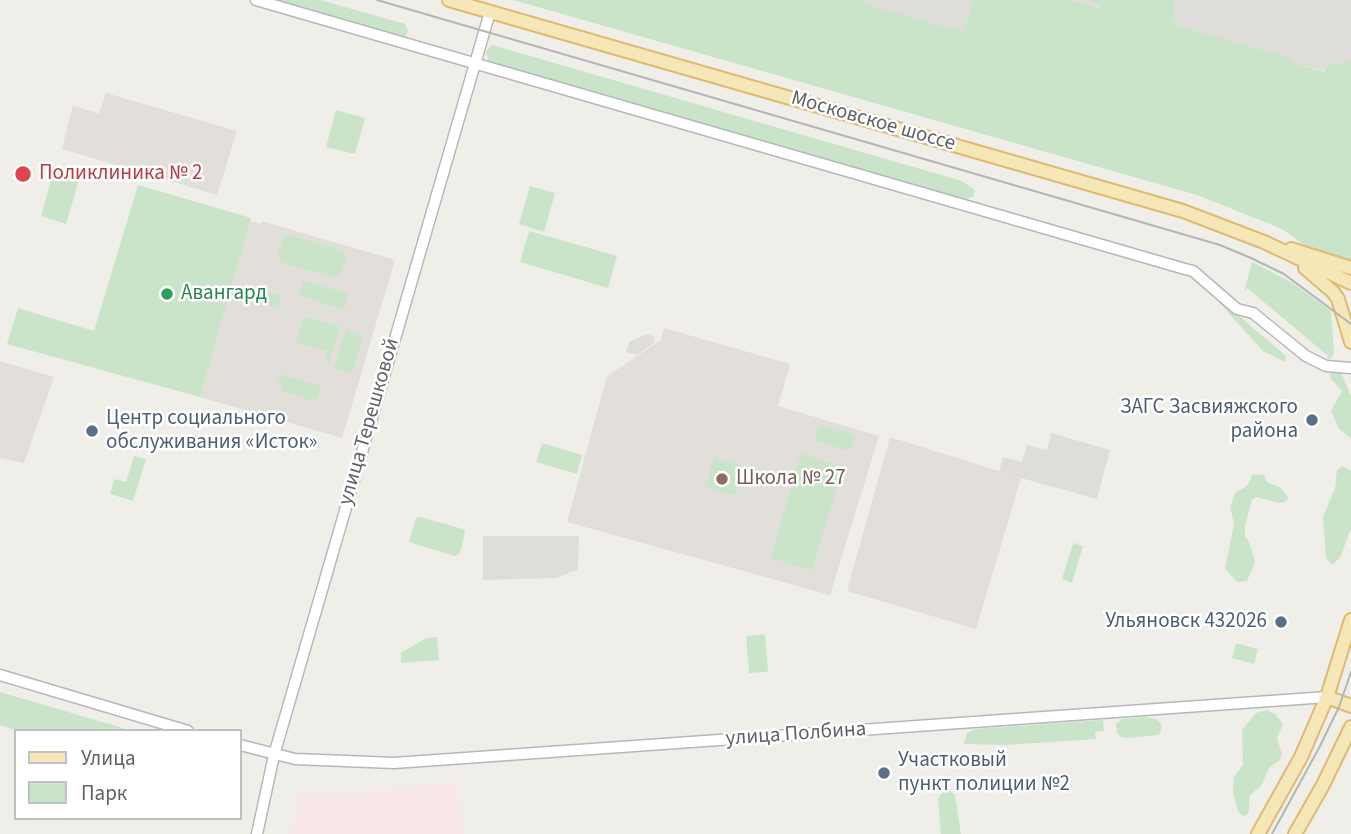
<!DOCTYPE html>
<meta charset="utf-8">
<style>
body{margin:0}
#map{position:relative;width:1351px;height:834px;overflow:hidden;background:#f0eee9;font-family:"Source Sans 3",sans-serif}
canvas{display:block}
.legend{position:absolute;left:14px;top:729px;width:228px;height:91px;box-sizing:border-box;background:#fff;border:2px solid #bfc1c2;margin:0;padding:9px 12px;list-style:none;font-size:21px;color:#606366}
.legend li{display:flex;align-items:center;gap:14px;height:35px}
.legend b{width:35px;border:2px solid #bfc1c2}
</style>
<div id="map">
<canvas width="1351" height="834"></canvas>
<ul class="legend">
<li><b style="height:9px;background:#f5e7b8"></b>Улица</li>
<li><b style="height:19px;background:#cae4c9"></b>Парк</li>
</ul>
</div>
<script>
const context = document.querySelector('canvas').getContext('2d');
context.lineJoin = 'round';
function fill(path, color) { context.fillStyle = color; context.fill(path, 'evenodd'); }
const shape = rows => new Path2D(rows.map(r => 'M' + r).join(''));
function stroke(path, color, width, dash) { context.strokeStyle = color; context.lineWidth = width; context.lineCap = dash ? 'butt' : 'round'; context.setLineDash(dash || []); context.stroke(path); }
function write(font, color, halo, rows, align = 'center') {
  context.font = font + ' "Source Sans 3",sans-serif'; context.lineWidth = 5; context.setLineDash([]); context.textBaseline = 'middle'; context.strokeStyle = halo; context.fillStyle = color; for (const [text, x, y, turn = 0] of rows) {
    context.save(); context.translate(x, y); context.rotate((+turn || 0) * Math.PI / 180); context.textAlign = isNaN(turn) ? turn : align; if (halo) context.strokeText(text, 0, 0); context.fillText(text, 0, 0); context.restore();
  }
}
fill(shape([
 [866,0,973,0,963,32,865,4],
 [1071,0,1351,0,1351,78,1290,62,1291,60,1102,3,1101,8],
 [647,334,655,337,653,344,637,355,626,352,629,342],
 [1051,433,1110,450,1097,499,999,472,1003,457,1022,462,1027,445,1047,450],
 [483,536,579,536,578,569,556,578,483,580]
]), '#dfddda');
fill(shape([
 [106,93,237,131,217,195,62,149,73,105,99,114],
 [250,221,261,224,262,221,395,260,342,438,200,397],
 [664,328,790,364,778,406,879,436,830,595,567,522,607,376,661,340],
 [0,361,54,377,24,463,0,458],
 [890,437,1021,478,976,629,847,591]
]), '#e2dfda');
fill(shape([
 [459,783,464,834,289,834,296,794]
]), '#f9e8e8');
fill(shape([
 [275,0,320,0,405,24,408,32,404,37,397,37],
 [513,0,866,0,865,4,963,32,973,0,1071,0,1100,8,1101,4,1091,0,1175,0,1172,24,1291,59,1291,62,1325,72,1331,65,1351,61,1351,263,1326,256,1304,245,1282,229,1197,195],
 [492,45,962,181,975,190,973,197,964,199,489,63,486,52],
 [336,110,365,118,355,154,326,147],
 [55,166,81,173,66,224,41,216],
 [138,185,251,218,200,397,7,344,18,308,94,331],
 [530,186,555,193,544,232,519,224],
 [529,231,617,256,608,288,520,262],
 [288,235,342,250,347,257,341,273,336,277,331,277,281,262,278,254,283,237],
 [1252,262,1293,283,1331,311,1334,353,1331,358,1328,359,1327,355,1247,288,1244,292],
 [303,281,346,293,348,297,344,310,298,295],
 [254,287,282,295,278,308,254,301,252,296],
 [1217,297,1286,356,1285,362,1263,351,1216,299],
 [304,316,340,327,329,362,326,361,328,351,296,342],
 [346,330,363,335,352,374,334,369],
 [1333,371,1341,372,1351,396,1351,439,1339,429,1331,411,1342,391,1331,379,1330,374],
 [279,374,321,386,318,397,313,401,280,391,282,383,276,381],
 [821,425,852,434,854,439,850,449,846,450,816,441,815,437,817,428],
 [542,443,582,455,577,474,536,462],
 [801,454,843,466,812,570,771,558],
 [134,456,146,459,133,501,110,494,114,479,126,482],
 [714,458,743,466,735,495,706,486],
 [1342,466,1351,471,1351,528,1340,558,1332,565,1326,558,1323,517,1335,488,1337,470],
 [1253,474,1264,475,1267,482,1281,488,1288,497,1287,501,1279,503,1256,497,1252,500,1245,525,1245,536,1249,542,1255,562,1247,581,1237,582,1225,569,1234,524,1230,507,1235,493,1247,486],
 [420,517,463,529,465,532,460,553,455,556,412,543,409,541,416,518],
 [1073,543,1083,546,1072,583,1062,579],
 [765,634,768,672,749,673,746,636],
 [437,637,439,660,401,663,401,653,426,638],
 [1236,643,1258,649,1254,664,1232,658],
 [0,692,133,731,18,731,0,725],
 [1267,710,1275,714,1283,724,1277,738,1282,754,1280,760,1269,768,1261,786,1250,795,1249,810,1248,814,1243,816,1238,811,1233,792,1234,777,1243,765,1242,730,1256,713],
 [1146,717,1156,719,1161,723,1162,728,1159,735,1128,738,1121,737,1117,733,1116,724,1122,719],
 [1103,720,1104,731,1095,732,1096,739,1005,745,964,744,967,733,975,729],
 [949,790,955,795,961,834,941,834,938,799,943,791]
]), '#cae4c9');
const minor = shape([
 [256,0,1185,269,1193,271,1237,309,1253,313,1306,356,1326,366,1351,368],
 [0,675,188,731],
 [240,745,295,759,394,763,1327,697],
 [257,834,274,755,490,12]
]);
const major = shape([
 [449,0,1183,211,1264,242,1351,283],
 [1291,249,1351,268],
 [1305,268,1333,292,1338,299,1351,342],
 [1327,697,1351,706],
 [1258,834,1301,757,1327,697,1351,620],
 [1295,834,1323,785,1351,727]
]);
stroke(minor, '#b5b8bb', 13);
stroke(major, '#e0ba71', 16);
stroke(minor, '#fff', 10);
stroke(major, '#f5e7b8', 12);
stroke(shape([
 [377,0,1220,245,1251,258,1284,274,1351,324],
 [1272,834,1319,748,1339,707,1351,672]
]), '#b4b5b5', 2);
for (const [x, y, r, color] of [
 [23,174,9,"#e0444e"],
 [167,294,7,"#2e9e5b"],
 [1312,420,7,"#5c6f8a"],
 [92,431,7,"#5c6f8a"],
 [722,479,7,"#8d6e63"],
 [1281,622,7,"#5c6f8a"],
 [884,773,7,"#5c6f8a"]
]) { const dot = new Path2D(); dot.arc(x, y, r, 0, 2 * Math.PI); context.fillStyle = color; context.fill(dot); stroke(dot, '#fff', 2.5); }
write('21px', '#606366', '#fff', [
 ["Московское шоссе",873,122,16],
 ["улица Терешковой",370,422,-74],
 ["улица Полбина",796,735,-4]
]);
write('21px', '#be3a42', '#fff', [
 ["Поликлиника № 2",39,174]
], 'left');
write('21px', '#27864d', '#fff', [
 ["Авангард",181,294]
], 'left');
write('21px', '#4e5e75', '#fff', [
 ["ЗАГС Засвияжского",1298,408],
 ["района",1298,432],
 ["Центр социального",106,419,"left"],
 ["обслуживания «Исток»",106,443,"left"],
 ["Ульяновск 432026",1267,622],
 ["Участковый",898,761,"left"],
 ["пункт полиции №2",898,785,"left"]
], 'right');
write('21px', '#785e54', '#fff', [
 ["Школа № 27",736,479]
], 'left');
</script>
